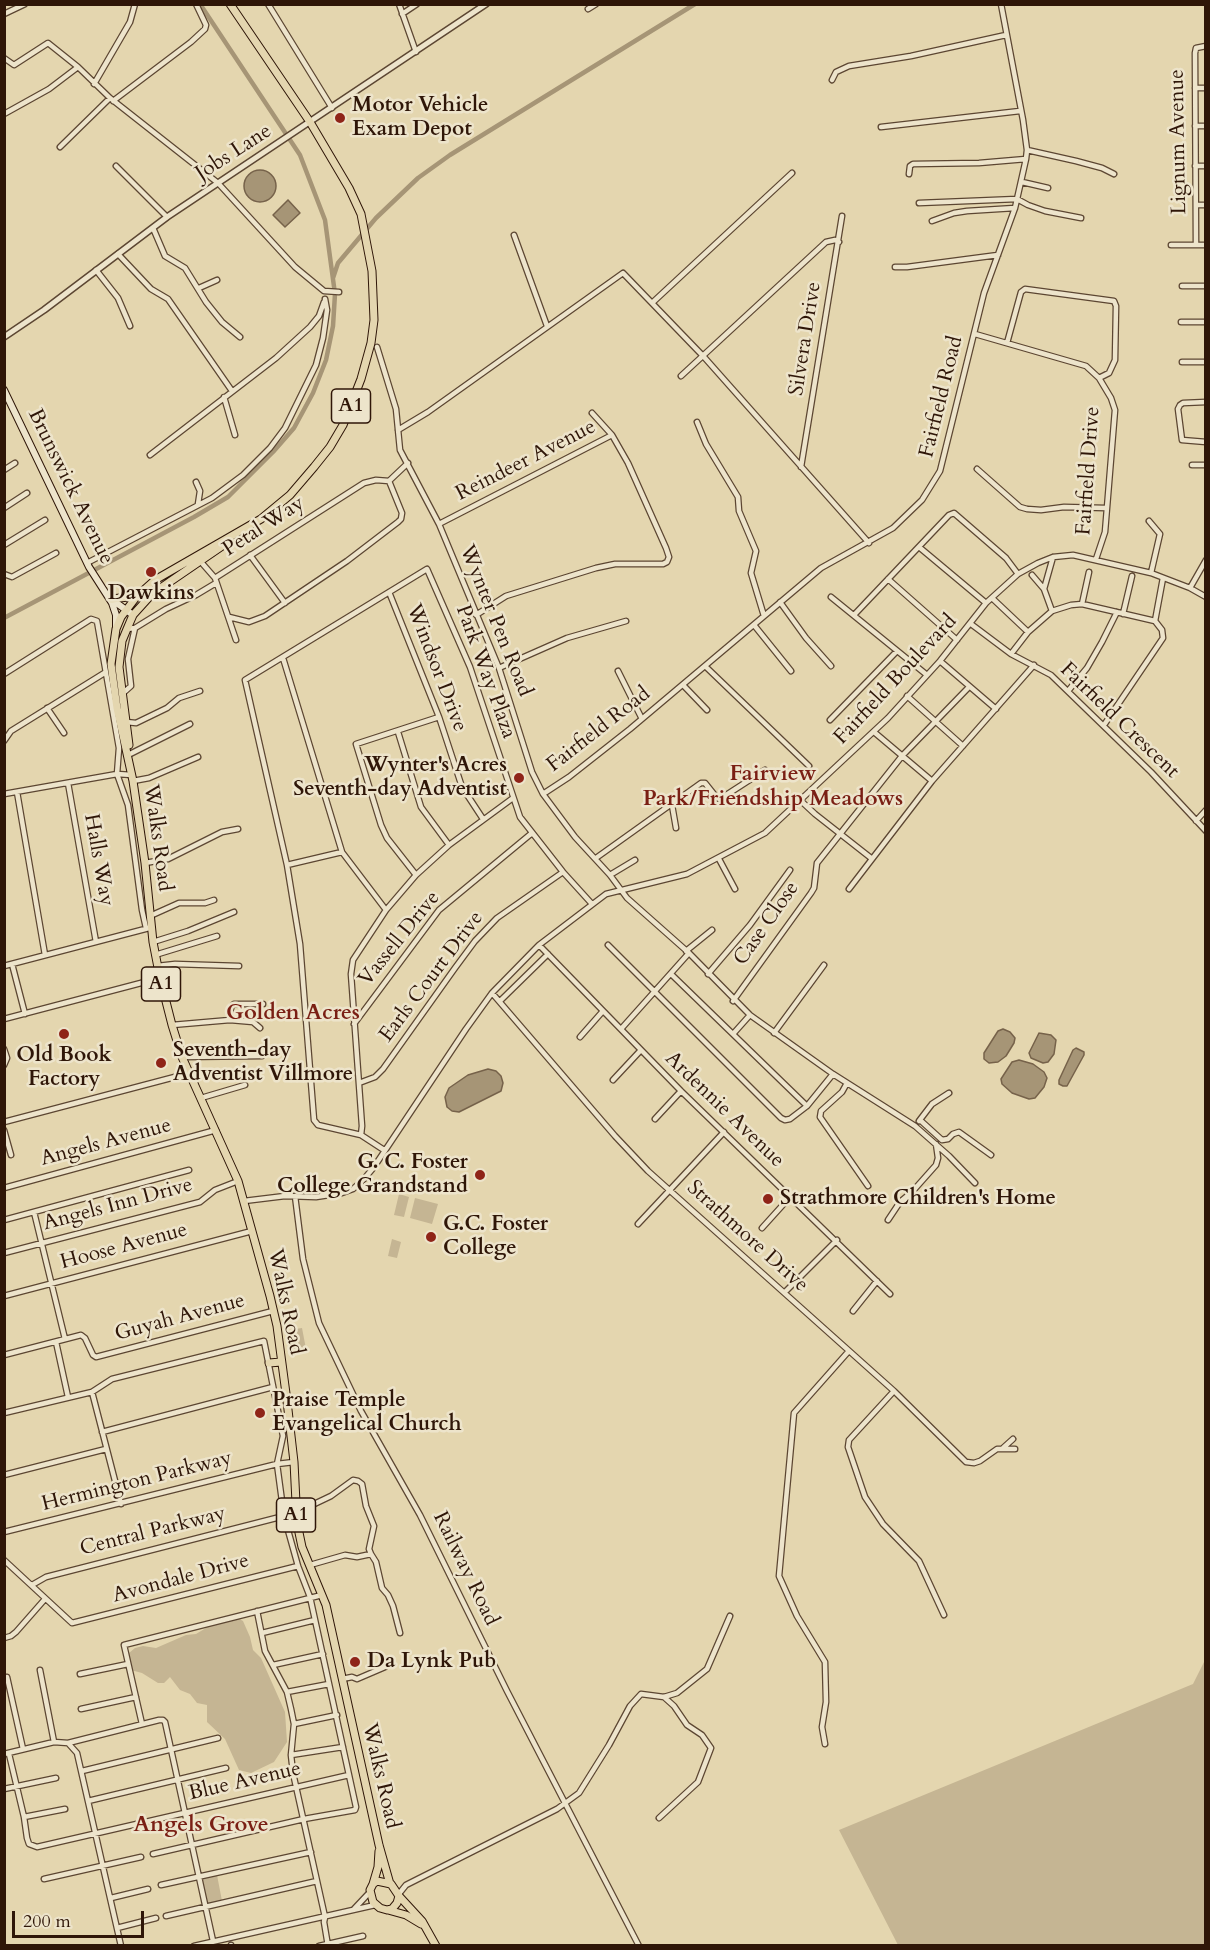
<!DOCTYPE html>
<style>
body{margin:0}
#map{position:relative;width:1210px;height:1950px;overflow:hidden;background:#e4d6af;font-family:Cardo,serif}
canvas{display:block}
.frame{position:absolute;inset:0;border:6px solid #2f1608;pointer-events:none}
.scale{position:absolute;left:12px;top:1911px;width:132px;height:27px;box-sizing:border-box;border:3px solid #2f1608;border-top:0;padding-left:8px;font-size:18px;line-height:21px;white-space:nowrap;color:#2f1608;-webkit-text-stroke:4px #ede4cb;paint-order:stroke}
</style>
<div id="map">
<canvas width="1210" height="1950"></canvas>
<div class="frame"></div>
<div class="scale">200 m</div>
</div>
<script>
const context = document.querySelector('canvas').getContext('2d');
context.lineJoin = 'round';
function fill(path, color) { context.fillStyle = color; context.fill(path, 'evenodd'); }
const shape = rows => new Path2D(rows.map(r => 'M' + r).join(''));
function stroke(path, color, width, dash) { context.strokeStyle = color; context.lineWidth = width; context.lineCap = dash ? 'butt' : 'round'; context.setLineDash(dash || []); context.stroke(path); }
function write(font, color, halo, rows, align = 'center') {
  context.font = font + ' Cardo,serif'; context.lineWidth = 5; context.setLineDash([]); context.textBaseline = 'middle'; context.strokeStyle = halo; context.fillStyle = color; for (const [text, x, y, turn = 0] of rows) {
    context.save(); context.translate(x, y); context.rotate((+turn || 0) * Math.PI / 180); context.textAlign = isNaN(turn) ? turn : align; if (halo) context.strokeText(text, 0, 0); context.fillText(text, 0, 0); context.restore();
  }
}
fill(shape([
 [399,1194,409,1197,404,1217,394,1215],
 [415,1198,438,1204,432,1224,410,1218],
 [392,1239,401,1242,397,1258,388,1256],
 [302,1328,306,1349,293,1352,289,1330],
 [236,1617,243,1621,250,1637,253,1650,261,1658,285,1712,287,1742,274,1762,251,1773,239,1770,225,1739,207,1722,207,1705,197,1703,190,1694,180,1690,170,1677,164,1683,158,1683,142,1673,127,1669,129,1653,135,1648,143,1646,156,1648,186,1635,196,1634,211,1625],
 [1205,1660,1205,1945,898,1945,839,1830,1193,1684],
 [217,1875,222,1901,207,1905,201,1878]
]), '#c5b593');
const water = shape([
 '244 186a16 16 0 1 1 32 0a16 16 0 1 1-32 0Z',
 [288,200,300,213,285,227,273,215,288,200],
 [1003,1029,1010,1032,1015,1038,1014,1043,1006,1056,998,1062,989,1063,984,1059,984,1053,998,1031,1003,1029],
 [1039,1033,1051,1035,1056,1040,1054,1054,1048,1062,1043,1063,1031,1058,1029,1053,1039,1033],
 [1076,1048,1084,1052,1084,1055,1067,1086,1063,1086,1059,1084,1059,1080,1073,1050,1076,1048],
 [1019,1060,1033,1064,1044,1072,1047,1078,1044,1087,1035,1098,1029,1099,1012,1093,1002,1084,1001,1079,1012,1062,1019,1060],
 [488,1069,496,1071,501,1076,503,1083,501,1091,459,1112,452,1111,447,1107,445,1097,449,1088,468,1075,488,1069]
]);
fill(water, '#a69576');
stroke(water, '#76624a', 1.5);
stroke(shape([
 [333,278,338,263,376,218,418,178,450,155,695,4],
 [4,618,194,517,228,497,273,452,294,428,313,393,326,360,333,326,335,294,325,220,300,155,200,4]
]), '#a69576', 4.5);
const minor = shape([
 [268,4,332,108],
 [399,4,416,52],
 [588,9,596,4],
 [4,14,25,4],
 [402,14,417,4],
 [4,58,14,65,48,43,78,67,110,98,218,183,295,267,324,291,339,292],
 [832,80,836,72,849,66,911,56,1006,35],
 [94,84,130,22,135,4],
 [1195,88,1206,88],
 [113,101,191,42,205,29,206,25,196,4],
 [4,114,49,89,78,67],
 [1195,126,1206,126],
 [881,127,1020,111],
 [60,147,110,98],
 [1027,150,1076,161,1102,168,1114,174],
 [116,166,167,217],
 [1195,166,1206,166],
 [909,174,910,166,913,164,979,163,1026,159],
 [1022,182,1048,188],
 [919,203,1017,199,1028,205,1045,211,1081,218],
 [1196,205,1206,205],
 [932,221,954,213,967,211,1015,208],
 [153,228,165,256,185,268,206,302,222,322,240,337],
 [514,235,547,326],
 [1171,245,1206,245],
 [1196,245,1195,53,1196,48,1206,46],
 [118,254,151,289,168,299,232,391],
 [895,267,907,267,998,255],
 [96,270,118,298,130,326],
 [1182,286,1206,286],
 [199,288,217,280],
 [652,303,792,173],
 [1181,322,1206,322],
 [975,334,1086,366,1099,378,1111,398,1115,410,1105,532,1096,559],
 [1007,343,1021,292,1025,289,1114,301,1116,306,1115,360,1109,373,1099,378],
 [377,347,396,409,400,450,439,524,499,668,532,772,543,794,575,837,610,875,627,898,689,953,750,1015,833,1074,915,1126,949,1156,975,1183],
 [1182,362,1206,362],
 [681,376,826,242,835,240,839,242],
 [224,397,235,435],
 [1206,402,1183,403,1180,405,1178,409,1182,440,1206,442],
 [592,413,612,435],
 [697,422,706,444,738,497,739,511,756,551,751,573,764,616],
 [398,430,428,412,623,273,704,357,869,543],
 [150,455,276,358,310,327,319,316,324,302],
 [1192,465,1206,465],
 [801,467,842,216],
 [977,469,1020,507,1027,509,1041,510,1064,507,1106,508],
 [4,470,15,463],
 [196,482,200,491,198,504],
 [4,508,27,493],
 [1149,521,1160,534,1151,573],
 [439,524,612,435,628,463,666,548,669,557,667,562,663,564,615,564,596,568,506,596,476,615],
 [4,545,45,520],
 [919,547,986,603],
 [250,555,285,603],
 [201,562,215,578,236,640],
 [87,563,212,498,243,475,270,448,285,428,316,365,323,338,327,310,325,299],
 [4,574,12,577,56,553],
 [1032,575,1044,589,1052,611],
 [215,578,364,483,376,480,389,481],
 [888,579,957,640],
 [1190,588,1206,560],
 [1044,589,1053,557],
 [389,592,439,717,462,787,483,819],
 [831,597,927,675],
 [992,598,1028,632],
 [780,602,806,638,831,666],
 [1082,604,1089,572],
 [1123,614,1132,576],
 [854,615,949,515,954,513,1006,558,1018,574],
 [229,617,249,622,265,616,347,561,398,522,401,519,402,513,389,481,408,463],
 [1155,621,1163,578],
 [971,624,1011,654,1051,675,1151,772,1206,831],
 [754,625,791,671],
 [127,629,135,628,166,609,196,595,216,583],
 [1011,654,1028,632,1052,611,1071,605,1082,604,1155,621],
 [283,658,342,852,386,910],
 [940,661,996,709],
 [705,666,809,766],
 [499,668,567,638,626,621],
 [618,671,642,719],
 [4,674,91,619,97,621,119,748,117,774,128,805,142,910,146,928],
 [683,685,707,710],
 [1068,691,1087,668,1102,642,1117,612],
 [122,694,131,686,128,659,135,628],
 [907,696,963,746],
 [47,708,64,733],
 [830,720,897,651],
 [126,722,136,723,167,708,179,698,200,691],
 [1104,725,1163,638,1162,630,1155,621],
 [398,732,421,807,449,845],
 [874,732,932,781],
 [4,741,11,731,106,672],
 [130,754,190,724],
 [133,781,149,778,198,757],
 [68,783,96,942],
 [17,792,45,955],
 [4,794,117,774,132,775],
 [543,794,569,777,630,729,821,568,893,528,922,500,940,471,984,293,1015,208,1026,159,1027,150,1023,120,1001,4],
 [800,800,815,814,871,858],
 [672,805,676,828],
 [1196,821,1206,810],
 [596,858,701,783,705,783,717,798,720,799,765,770],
 [719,859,735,889],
 [145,863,168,859,222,832,238,829],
 [287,865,342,852],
 [416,875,387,838,381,825,356,744,439,717],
 [610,875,635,860],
 [849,889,932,781,1034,665],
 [150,916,179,903,205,903,214,900],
 [153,942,188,931,234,912],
 [539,945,681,1091,890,1294],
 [608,945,781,1118,785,1120,790,1119,807,1106,833,1074],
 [686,951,712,930],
 [155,955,217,936],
 [12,964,25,1014],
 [4,966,149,928],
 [157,966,175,964,239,966],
 [671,974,807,1106],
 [708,974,750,925,790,870],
 [492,993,615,1136,648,1171,894,1391,966,1462,974,1463,980,1461,997,1449,1015,1449],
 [500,1001,548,954],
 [733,1001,811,893,814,888,817,863,902,756,969,687],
 [4,1019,160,978],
 [230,1020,231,1007,234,1004,263,1004],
 [354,1024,439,910,532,833],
 [172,1025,230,1020,253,1022,260,1028],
 [621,1029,689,953],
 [774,1033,824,965],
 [733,1034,750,1015],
 [580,1037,603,1011],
 [4,1049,7,1058,4,1065],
 [182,1057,262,1056],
 [613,1080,641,1050],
 [359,1083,375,1077,383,1069,455,968,475,941,497,918,563,872],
 [847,1083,842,1092,821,1111,820,1117,868,1186],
 [201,1098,245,1085],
 [655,1119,681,1091],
 [920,1120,942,1140,948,1139,953,1134,959,1132,991,1155],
 [919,1121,932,1104,949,1093],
 [4,1122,190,1073],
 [4,1130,11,1155],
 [361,1135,362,1126,351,974,353,960,386,910,416,875,449,845,513,798],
 [384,1150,361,1135,318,1125,314,1120,300,944,287,865,245,680,427,569,470,667,520,817,563,872,592,904],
 [4,1188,216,1130],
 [295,1196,303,1259,319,1323,361,1411,420,1515,507,1691,639,1946],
 [244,1201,285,1196,316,1197,342,1193,353,1189,364,1179,374,1167,466,1029,492,993,539,945,606,894,687,874,765,833,888,718,940,661,986,603,1018,574,1038,563,1053,557,1073,555,1151,573,1190,588,1206,597],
 [34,1212,65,1339],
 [4,1220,189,1170],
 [888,1220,900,1202,912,1192,936,1165,938,1158,936,1144],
 [638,1224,724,1132],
 [762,1228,790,1197],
 [4,1253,200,1202,215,1190,238,1181],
 [785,1292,837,1240],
 [4,1296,252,1231],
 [853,1311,877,1281],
 [56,1342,68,1397],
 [4,1355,81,1335,85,1338,93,1355,96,1357,273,1311],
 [894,1391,849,1440,848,1447,865,1497,883,1524,919,1561,944,1615],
 [92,1392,121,1504],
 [4,1413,92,1392,112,1379,264,1341,283,1436,277,1464,284,1516,298,1566,310,1597,356,1807,355,1810,304,1819,153,1854],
 [102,1432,273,1387],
 [1003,1448,1013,1439],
 [4,1475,106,1449],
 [296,1503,310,1506,331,1496,353,1480,358,1481,362,1484,366,1506,374,1526,369,1549,371,1554],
 [4,1532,277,1464,294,1462],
 [4,1560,72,1623,298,1566],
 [310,1565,345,1555,357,1557,371,1554,376,1562,382,1588,388,1595,393,1606,400,1633],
 [32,1585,46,1577,284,1516],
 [257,1611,265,1651,287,1692,291,1709,294,1724,291,1755,293,1773,325,1917,324,1922,328,1946],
 [262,1633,315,1620],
 [4,1638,11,1636,16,1632,45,1599],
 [273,1665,323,1654],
 [40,1670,54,1742],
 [80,1674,128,1664],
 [7,1677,23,1749],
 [342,1679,352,1677,357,1679,385,1667],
 [287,1692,329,1684],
 [81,1709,136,1697],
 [142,1724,124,1645,322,1595],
 [294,1724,337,1715],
 [68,1743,159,1720,163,1720,165,1722,213,1941],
 [825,1744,822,1727,826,1702,825,1662,797,1616,779,1576,794,1413,848,1352],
 [4,1754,54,1742,68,1743,77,1753,121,1946],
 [9,1754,24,1817,27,1838,29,1844,37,1847,349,1775],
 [291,1755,343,1747],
 [82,1771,218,1738],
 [4,1789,56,1778],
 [88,1801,226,1768],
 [24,1817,65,1809],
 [659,1818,698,1782,711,1748,702,1735,687,1725,674,1706,664,1697],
 [44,1879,141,1857],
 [161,1885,311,1852],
 [398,1895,406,1885,557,1809,579,1793,609,1745,630,1706,641,1694,664,1697,677,1693,707,1669,730,1616],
 [111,1898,148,1889],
 [354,1909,370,1892],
 [166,1916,317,1881],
 [117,1928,156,1918],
 [231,1945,231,1946],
 [194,1946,375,1905],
 [319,1946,363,1936]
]);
const tertiary = shape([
 [4,337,44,310,167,217,486,4]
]);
const secondary = shape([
 [4,390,89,567,112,603,116,615,116,628],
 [111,599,133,615]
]);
const primary = shape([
 [230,4,310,122,349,188,361,214,372,271,374,320,371,343,361,379,343,425,330,447,314,467,290,495,261,519,155,580,137,596,121,617,116,629,111,664,117,708,133,781,145,863,153,942,160,978,172,1025,182,1057,238,1181,270,1296,277,1326,287,1401,294,1462,297,1523,302,1547,326,1605,379,1845,390,1884],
 [112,599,136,596],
 [129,745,119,667,122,641,127,629,133,615,152,594,225,544],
 [269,1363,281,1362],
 [377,1881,391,1884,399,1896,397,1903,392,1909,387,1910,380,1908,373,1902,370,1890,373,1884,377,1881],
 [373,1884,378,1867,379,1851],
 [399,1896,422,1921,436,1946],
 [388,1910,406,1915,421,1924]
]);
stroke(minor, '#5c4632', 7);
stroke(tertiary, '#5c4632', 8);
stroke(secondary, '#2f1608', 8);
stroke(primary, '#2f1608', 9);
stroke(minor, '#ede4cb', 4.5);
stroke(tertiary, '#ede4cb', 5);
stroke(secondary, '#ede4cb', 6);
stroke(primary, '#e4d6af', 7);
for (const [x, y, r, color] of [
 [340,118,6,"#8f2418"],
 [151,572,6,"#8f2418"],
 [519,778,6,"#8f2418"],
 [64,1034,6,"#8f2418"],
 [161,1063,6,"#8f2418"],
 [480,1175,6,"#8f2418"],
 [768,1199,6,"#8f2418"],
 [431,1237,6,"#8f2418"],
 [260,1413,6,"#8f2418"],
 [355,1662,6,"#8f2418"]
]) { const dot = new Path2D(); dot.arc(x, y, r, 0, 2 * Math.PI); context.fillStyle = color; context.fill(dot); stroke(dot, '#ede4cb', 2); }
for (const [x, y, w] of [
 [351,406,39],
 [161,984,39],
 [296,1515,39]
]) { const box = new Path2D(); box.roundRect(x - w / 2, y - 17, w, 34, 4.5); context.fillStyle = '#ede4cb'; context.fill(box); stroke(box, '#2f1608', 1.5); }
write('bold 20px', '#2f1608', null, [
 ["A1",351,406],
 ["A1",161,984],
 ["A1",296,1515]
]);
write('bold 21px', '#2f1608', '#ede4cb', [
 ["Motor Vehicle",352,106],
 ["Exam Depot",352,130],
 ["Dawkins",151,594,"center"],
 ["Wynter's Acres",507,766,"right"],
 ["Seventh-day Adventist",507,790,"right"],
 ["Seventh-day",173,1051],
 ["Adventist Villmore",173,1075],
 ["Old Book",64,1056,"center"],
 ["Factory",64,1080,"center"],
 ["G. C. Foster",468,1163,"right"],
 ["College Grandstand",468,1187,"right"],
 ["Strathmore Children's Home",780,1199],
 ["G.C. Foster",443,1225],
 ["College",443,1249],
 ["Praise Temple",272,1401],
 ["Evangelical Church",272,1425],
 ["Da Lynk Pub",367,1662]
], 'left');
write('21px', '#2f1608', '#ede4cb', [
 ["Lignum Avenue",1179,142,-91],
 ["Jobs Lane",234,153,-33],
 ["Silvera Drive",806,339,-81],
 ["Fairfield Road",942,397,-76],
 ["Reindeer Avenue",526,461,-27],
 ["Fairfield Drive",1089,471,-86],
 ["Brunswick Avenue",70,487,64],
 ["Petal Way",264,527,-33],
 ["Wynter Pen Road",495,621,68],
 ["Windsor Drive",436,668,69],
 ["Park Way Plaza",485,672,70],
 ["Fairfield Boulevard",896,680,-47],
 ["Fairfield Crescent",1119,721,44],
 ["Fairfield Road",599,730,-38],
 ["Walks Road",157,838,82],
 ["Halls Way",98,860,80],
 ["Case Close",767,924,-55],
 ["Vassell Drive",400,939,-51],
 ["Earls Court Drive",432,977,-53],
 ["Ardennie Avenue",724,1110,44],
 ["Angels Avenue",106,1143,-15],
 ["Angels Inn Drive",118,1205,-15],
 ["Strathmore Drive",747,1237,42],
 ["Hoose Avenue",124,1247,-15],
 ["Walks Road",285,1302,78],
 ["Guyah Avenue",180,1318,-15],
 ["Hermington Parkway",137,1482,-14],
 ["Central Parkway",153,1532,-14],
 ["Railway Road",465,1569,64],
 ["Avondale Drive",181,1579,-15],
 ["Walks Road",380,1776,77],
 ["Blue Avenue",245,1782,-13]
]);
write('bold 22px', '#7a1f14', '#ede4cb', [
 ["Fairview",773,775],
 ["Park/Friendship Meadows",773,800],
 ["Golden Acres",293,1014],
 ["Angels Grove",201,1826]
]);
</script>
